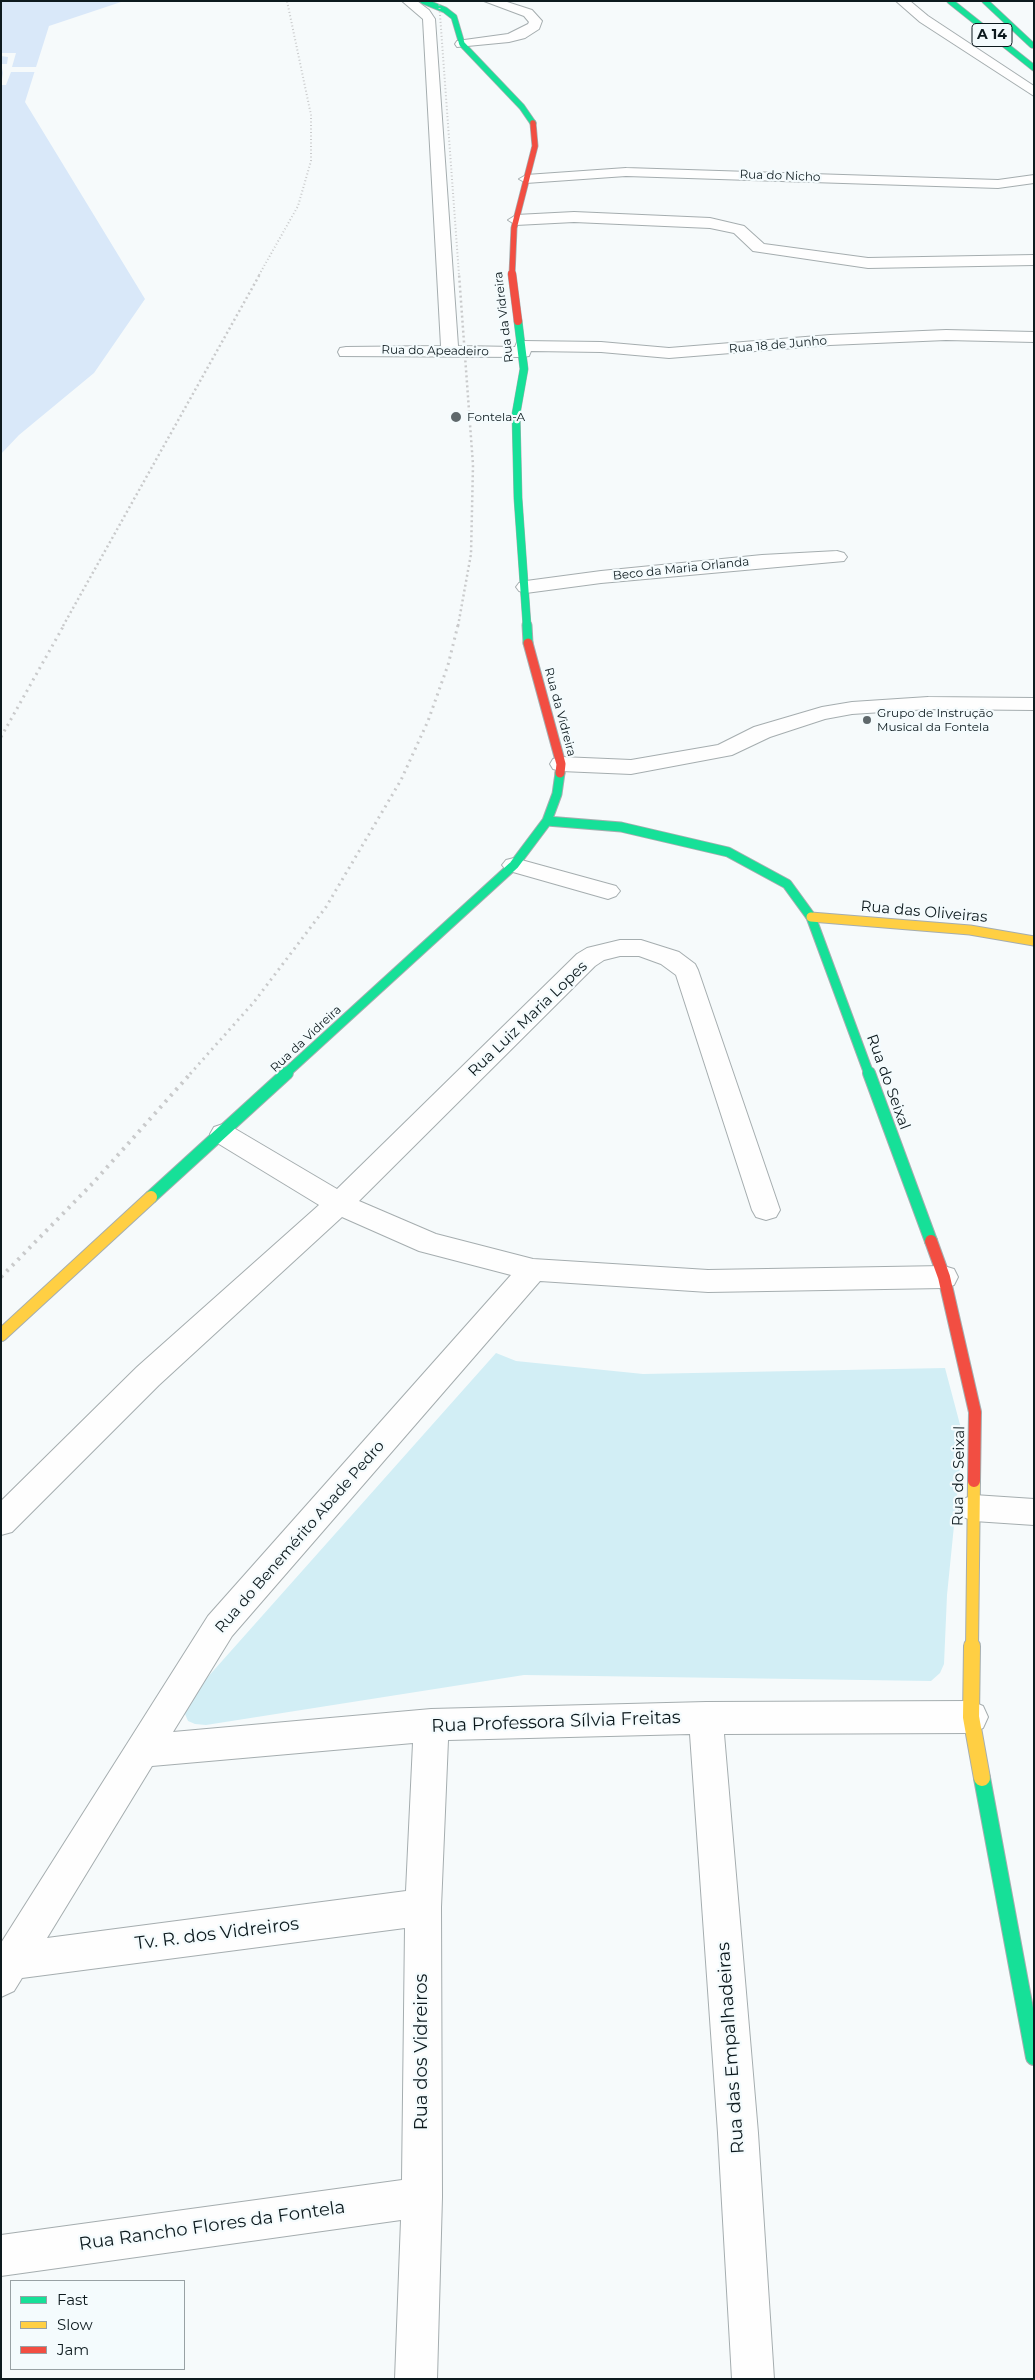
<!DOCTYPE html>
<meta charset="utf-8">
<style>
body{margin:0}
#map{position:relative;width:1035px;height:2380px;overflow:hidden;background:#f6fafb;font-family:Montserrat,sans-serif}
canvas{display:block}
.frame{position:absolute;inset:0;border:2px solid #0d1a1e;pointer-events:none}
.legend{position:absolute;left:10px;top:2280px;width:175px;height:90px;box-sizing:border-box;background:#f4fbfd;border:1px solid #98a1a4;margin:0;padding:6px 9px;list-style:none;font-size:15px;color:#0d1a1e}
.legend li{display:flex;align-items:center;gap:10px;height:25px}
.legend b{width:25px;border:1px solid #98a1a4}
</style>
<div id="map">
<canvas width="1035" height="2380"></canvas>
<div class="frame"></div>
<ul class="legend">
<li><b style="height:6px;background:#16e098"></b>Fast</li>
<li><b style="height:6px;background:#ffcf43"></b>Slow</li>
<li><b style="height:6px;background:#f24e42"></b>Jam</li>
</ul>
</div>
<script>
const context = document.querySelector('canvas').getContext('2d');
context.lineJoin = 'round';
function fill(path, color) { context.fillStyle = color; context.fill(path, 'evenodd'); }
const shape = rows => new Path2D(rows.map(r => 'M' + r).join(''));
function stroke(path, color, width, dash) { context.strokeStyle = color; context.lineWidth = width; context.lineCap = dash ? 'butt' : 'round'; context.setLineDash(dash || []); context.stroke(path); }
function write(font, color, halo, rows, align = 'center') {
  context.font = font + ' Montserrat,sans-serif'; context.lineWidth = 4.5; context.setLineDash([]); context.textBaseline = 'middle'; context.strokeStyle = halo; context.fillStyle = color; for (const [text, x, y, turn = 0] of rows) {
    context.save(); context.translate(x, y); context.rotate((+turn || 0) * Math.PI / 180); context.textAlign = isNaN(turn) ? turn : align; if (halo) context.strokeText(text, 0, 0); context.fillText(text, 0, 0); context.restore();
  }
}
fill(shape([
 [496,1353,516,1361,643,1374,945,1368,963,1436,947,1595,944,1664,940,1673,931,1681,524,1675,206,1725,195,1724,188,1721,185,1714,190,1697]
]), '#d2eef5');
fill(shape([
 [1,1,124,1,49,26,25,102,145,299,94,373,19,435,1,454]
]), '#d9e8f9');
fill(shape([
 [1,53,16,53,12,67,39,67,37,72,11,72,6,85,1,85,3,73,1,64,7,64,8,57,1,56]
]), '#f6fafb');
const street = shape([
 [402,1,417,1,429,10,435,19,458,346,515,347,517,342,523,341,601,342,669,348,830,335,946,330,1034,332,1034,342,946,340,830,345,669,358,601,352,531,351,529,356,523,357,340,356,338,352,340,348,346,347,441,346,423,19,402,1],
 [484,1,504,1,532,10,542,21,539,29,525,38,509,42,457,47,455,44,457,41,508,34,528,24,529,22,524,16,484,1],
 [896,1,910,1,928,16,1034,86,1034,96,920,22,896,1],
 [626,168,998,180,1034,175,1034,183,998,188,626,176,526,183,519,179,526,175,626,168],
 [574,212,710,218,744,226,764,244,868,258,1034,255,1034,265,868,268,753,251,734,233,710,228,574,222,516,225,508,220,516,215,574,212],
 [837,551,844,553,847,557,844,561,601,583,526,593,519,591,516,587,519,583,526,581,601,571,762,555,837,551],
 [928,697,1034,698,1034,710,928,709,852,714,825,719,770,737,732,755,631,774,561,771,553,769,550,764,553,759,561,757,631,760,718,745,754,727,822,707,852,702,928,697],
 [514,858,616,886,620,891,616,896,608,899,506,870,502,865,506,860,514,858],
 [620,940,641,940,679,952,695,964,698,970,780,1210,776,1217,766,1220,756,1217,752,1210,676,975,661,964,639,956,620,956,604,960,595,966,359,1201,436,1234,533,1259,708,1270,944,1266,954,1269,958,1277,954,1285,944,1288,708,1292,540,1281,232,1636,173,1732,431,1709,706,1702,971,1701,983,1706,988,1717,983,1728,971,1733,724,1734,758,2133,774,2379,732,2379,718,2133,690,1734,448,1740,441,1907,442,2197,437,2379,395,2379,401,2220,1,2276,1,2235,402,2180,405,1928,22,1978,14,1991,1,1997,1,1943,208,1616,511,1275,419,1251,342,1217,159,1385,12,1532,1,1535,1,1501,137,1367,319,1205,214,1141,210,1134,214,1127,223,1124,232,1127,337,1189,577,954,587,948,620,940],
 [413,1743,406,1891,47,1938,152,1766,413,1743],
 [974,1495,1034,1499,1034,1525,974,1521,963,1517,958,1508,963,1499,974,1495]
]);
const fastFar4 = shape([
 [423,1,445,10,454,17,462,44,522,107,533,123],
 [950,1,1034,68],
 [985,1,1032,45]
]);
const fastFar3 = shape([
 [518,321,524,369,516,414,518,498,527,626]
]);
const fastFar2 = shape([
 [527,625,528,643],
 [547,821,621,827,728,852,787,884,811,917,869,1074],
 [285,1074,514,865,547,821,557,794,560,773]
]);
const fastFar1 = shape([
 [869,1073,931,1241],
 [151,1197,287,1073]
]);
const fast = shape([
 [982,1778,1034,2057]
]);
const slowFar2 = shape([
 [811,917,970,930,1034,941]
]);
const slowFar1 = shape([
 [1,1335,151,1197],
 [972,1648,974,1481]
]);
const slow = shape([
 [972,1646,971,1717,982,1778]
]);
const jamFar3 = shape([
 [512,275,514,228,535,146,533,123]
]);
const jamFar2 = shape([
 [512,274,518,321]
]);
const jamFar1 = shape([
 [528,643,561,764,560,773]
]);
const jam = shape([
 [931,1241,944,1277,975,1412,974,1481]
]);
stroke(street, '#a5adaf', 2);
stroke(fastFar4, '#a5adaf', 7);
stroke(fastFar3, '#a5adaf', 9);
stroke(fastFar2, '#a5adaf', 11);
stroke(fastFar1, '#a5adaf', 14);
stroke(fast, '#a5adaf', 18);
stroke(slowFar2, '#a5adaf', 11);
stroke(slowFar1, '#a5adaf', 14);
stroke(slow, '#a5adaf', 18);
stroke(jamFar3, '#a5adaf', 7);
stroke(jamFar2, '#a5adaf', 9);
stroke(jamFar1, '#a5adaf', 11);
stroke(jam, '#a5adaf', 14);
fill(street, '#fefefe');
stroke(fastFar4, '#16e098', 5.5);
stroke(fastFar3, '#16e098', 8);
stroke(fastFar2, '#16e098', 9);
stroke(fastFar1, '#16e098', 12);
stroke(fast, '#16e098', 16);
stroke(slowFar2, '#ffcf43', 9);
stroke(slowFar1, '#ffcf43', 12);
stroke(slow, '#ffcf43', 16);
stroke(jamFar3, '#f24e42', 5.5);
stroke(jamFar2, '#f24e42', 8);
stroke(jamFar1, '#f24e42', 9);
stroke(jam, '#f24e42', 12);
stroke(shape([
 [439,1,459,275],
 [259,275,298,206,311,161,311,115,287,1]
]), '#c9cacb', 2, [1, 2.5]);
stroke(shape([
 [63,626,260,274],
 [458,626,471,554,473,465,459,274]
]), '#c9cacb', 2.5, [2, 3]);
stroke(shape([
 [1,737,64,625],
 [190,1074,254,1002,326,907,401,780,428,721,448,665,458,625]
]), '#c9cacb', 3, [2, 4.5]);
stroke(shape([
 [1,1277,93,1183,191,1073]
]), '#c9cacb', 4, [2.5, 5.5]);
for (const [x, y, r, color] of [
 [456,417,6,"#5f686b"],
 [867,720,5,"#5f686b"]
]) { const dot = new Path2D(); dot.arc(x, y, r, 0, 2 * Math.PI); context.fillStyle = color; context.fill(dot); stroke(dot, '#f4fbfd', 2); }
write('12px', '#0d1a1e', '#f4fbfd', [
 ["Rua do Nicho",780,176,2],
 ["Rua da Vidreira",504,317,-97],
 ["Rua 18 de Junho",778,345,-5],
 ["Rua do Apeadeiro",435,351,1],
 ["Beco da Maria Orlanda",681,569,-6],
 ["Rua da Vidreira",560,712,75],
 ["Rua da Vidreira",306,1039,-43]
]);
write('12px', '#0d1a1e', '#f4fbfd', [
 ["Fontela-A",467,417],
 ["Grupo de Instrução",877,713],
 ["Musical da Fontela",877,727]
], 'left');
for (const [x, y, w] of [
 [992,35,40]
]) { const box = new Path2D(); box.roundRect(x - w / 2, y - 11.5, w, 23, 4); context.fillStyle = '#f4fbfd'; context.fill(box); stroke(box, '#0d1a1e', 1); }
write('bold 14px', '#0d1a1e', null, [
 ["A 14",992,35]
]);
write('15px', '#0d1a1e', '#f4fbfd', [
 ["Rua das Oliveiras",924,912,5],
 ["Rua Luiz Maria Lopes",528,1019,-44],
 ["Rua do Seixal",888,1082,70],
 ["Rua do Seixal",959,1476,-89],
 ["Rua do Benemérito Abade Pedro",300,1537,-49]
]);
write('18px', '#0d1a1e', '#f4fbfd', [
 ["Rua Professora Sílvia Freitas",556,1722,-2],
 ["Tv. R. dos Vidreiros",217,1934,-7],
 ["Rua das Empalhadeiras",731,2048,-94],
 ["Rua dos Vidreiros",422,2052,-90],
 ["Rua Rancho Flores da Fontela",212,2226,-8]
]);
</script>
